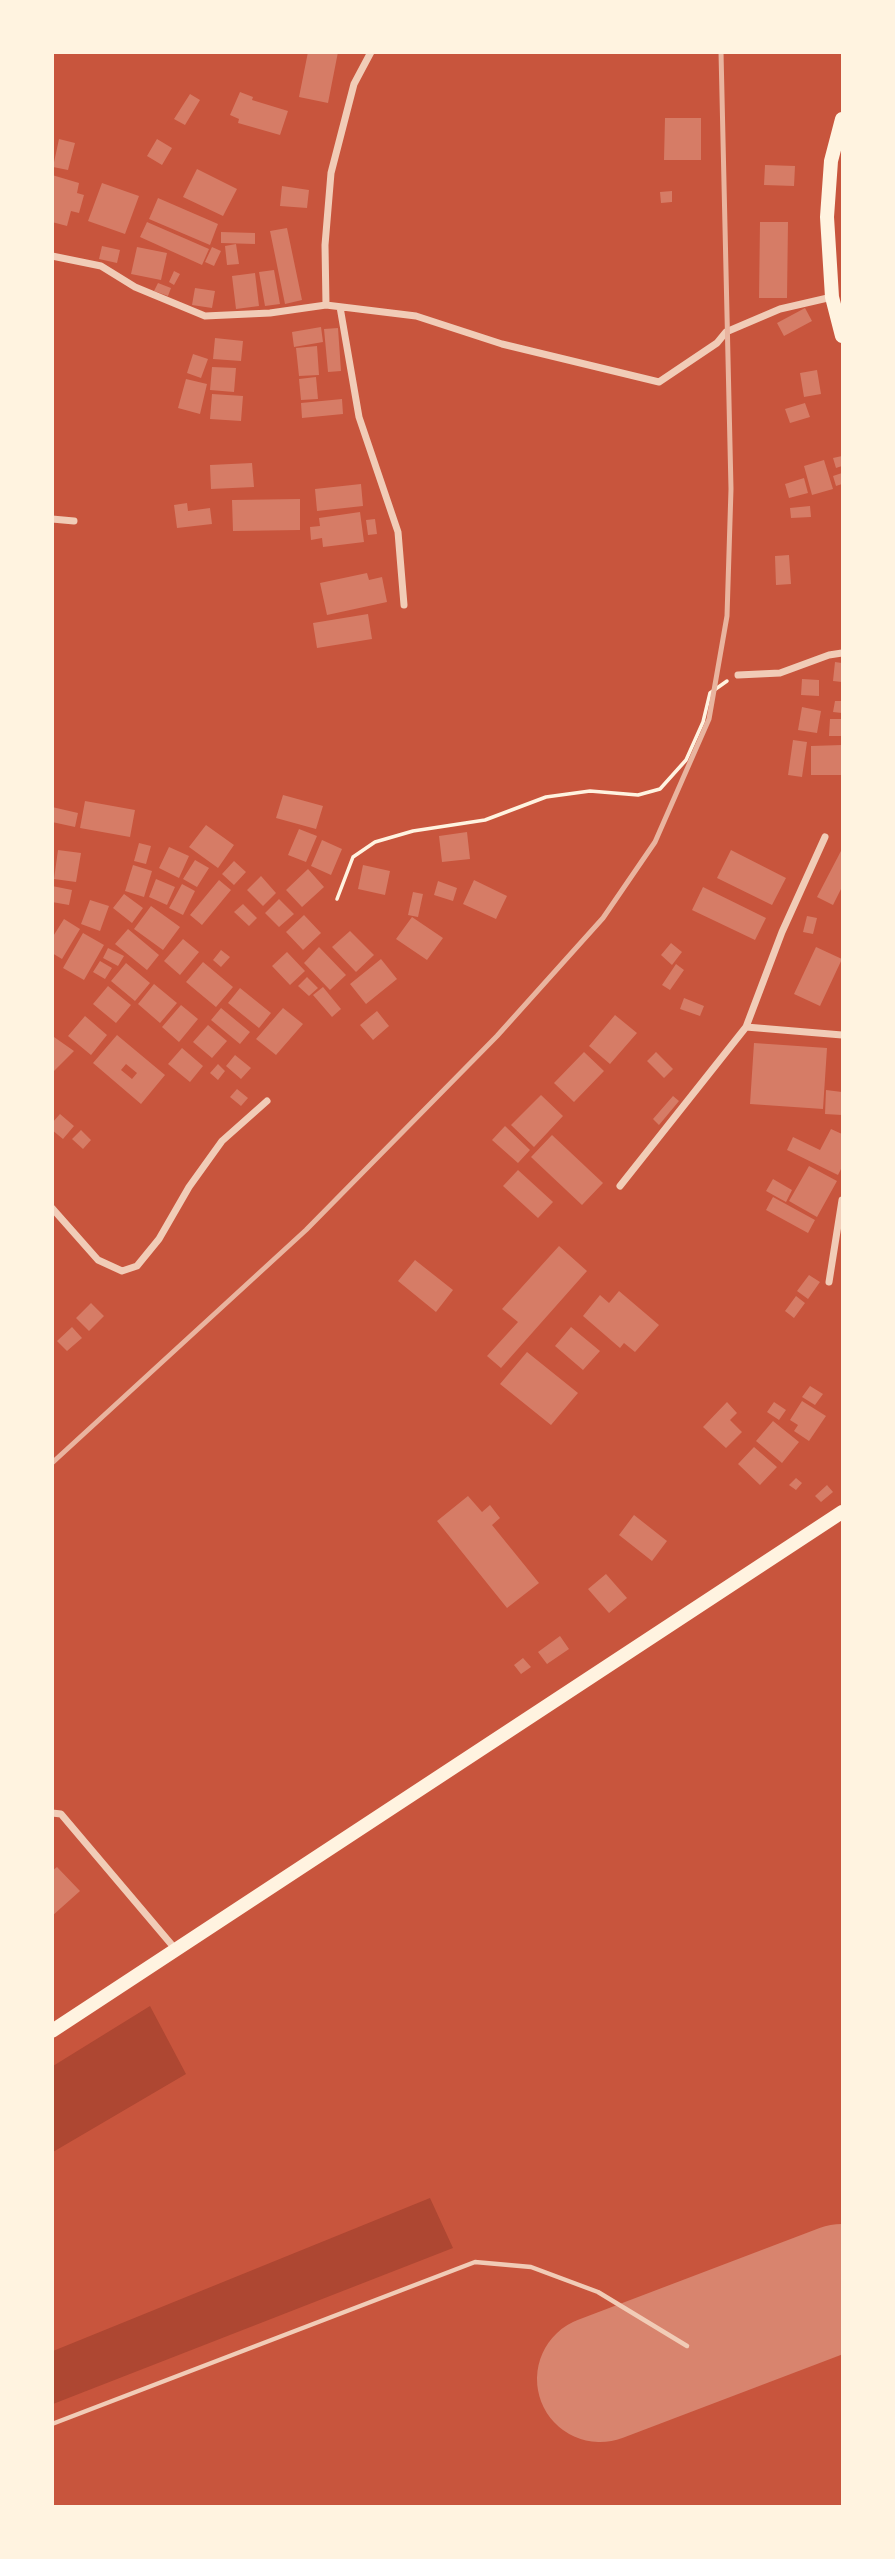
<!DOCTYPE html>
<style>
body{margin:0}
#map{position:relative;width:895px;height:2559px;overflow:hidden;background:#c8553d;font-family:Rubik,sans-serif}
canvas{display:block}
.frame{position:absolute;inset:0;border:54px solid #fff3e0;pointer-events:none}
</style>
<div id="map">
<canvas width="895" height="2559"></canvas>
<div class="frame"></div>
</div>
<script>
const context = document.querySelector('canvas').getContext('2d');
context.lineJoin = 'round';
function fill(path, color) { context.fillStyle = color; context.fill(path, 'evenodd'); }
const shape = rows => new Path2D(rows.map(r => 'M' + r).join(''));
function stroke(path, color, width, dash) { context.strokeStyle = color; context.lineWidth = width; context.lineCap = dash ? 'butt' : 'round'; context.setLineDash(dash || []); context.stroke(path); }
fill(shape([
 [150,2006,186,2074,53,2152,53,2066],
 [430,2198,453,2248,53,2404,53,2351]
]), '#ae4732');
stroke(shape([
 [600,2379,842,2287]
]), '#d8846e', 126);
fill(shape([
 [308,52,338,52,328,103,299,97],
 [240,92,253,97,252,100,288,111,280,135,238,123,239,119,230,115],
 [190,94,200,100,185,125,174,119],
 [665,118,701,118,701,160,664,160],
 [59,139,75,143,68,170,53,167],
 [157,139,172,148,162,165,147,156],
 [765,165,795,166,794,186,764,185],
 [197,169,237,189,223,216,183,197],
 [52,175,79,183,77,193,84,195,79,213,71,211,67,226,52,222],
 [102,183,139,196,125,234,88,221],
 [282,186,309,190,307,208,280,206],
 [672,191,672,202,661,203,660,192],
 [158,198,218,224,210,245,149,219],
 [147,222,209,249,202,265,140,237],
 [760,222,788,222,787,298,759,298],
 [287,228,302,300,285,304,270,231],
 [221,232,255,233,255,244,221,243],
 [236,244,239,264,227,265,225,246],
 [102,246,120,250,117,263,99,259],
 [137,247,167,253,161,280,131,274],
 [212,247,221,251,214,266,205,262],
 [274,270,280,304,265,306,259,272],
 [174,271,180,274,174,285,169,282],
 [255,273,259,306,236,309,232,276],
 [158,283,171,288,168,296,154,291],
 [195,288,215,291,212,308,192,305],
 [805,308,812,321,784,336,777,323],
 [321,327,323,342,294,347,292,332],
 [338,328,341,371,328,372,324,329],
 [215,338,243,341,241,361,213,359],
 [317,346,319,375,299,376,296,348],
 [193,354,208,359,201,378,187,373],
 [212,367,236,368,234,392,210,390],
 [817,370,821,394,804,397,800,373],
 [316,377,318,399,301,400,299,379],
 [186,379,207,384,200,414,178,408],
 [212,394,243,396,241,421,210,419],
 [342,399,343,414,302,418,301,403],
 [805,403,810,417,790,423,785,409],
 [842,456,842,466,836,468,833,458],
 [824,460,833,489,812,495,804,466],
 [252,463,254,487,211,489,210,465],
 [842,473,842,484,836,486,833,476],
 [804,478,808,493,789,498,785,484],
 [361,484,363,506,317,511,315,489],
 [300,499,300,530,233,531,232,500],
 [187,503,188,511,210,508,212,524,177,528,174,505],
 [810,506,811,517,791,518,790,508],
 [360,512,364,542,323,547,322,538,311,540,310,527,320,526,319,518],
 [375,519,377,534,368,535,366,520],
 [789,555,791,584,776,585,775,556],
 [367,573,369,580,382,577,387,602,327,615,320,583],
 [368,614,372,639,317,648,313,623],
 [835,662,842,663,842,682,833,681],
 [802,679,819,680,819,696,801,695],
 [835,701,842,701,842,713,833,712],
 [802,707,821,711,817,733,798,730],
 [830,719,842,719,842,736,829,736],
 [793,740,807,742,802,777,788,775],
 [842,745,842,775,811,775,811,746],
 [283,795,323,806,316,829,276,818],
 [85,801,135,810,130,837,80,828],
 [52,807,78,813,75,827,52,822],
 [206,825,234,845,218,868,189,847],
 [299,829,317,836,306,862,288,855],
 [467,832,470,859,442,862,439,836],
 [322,840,342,849,331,875,311,866],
 [139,843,151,846,146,864,134,861],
 [169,847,189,856,179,878,159,868],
 [842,849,842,887,833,905,817,897],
 [58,850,81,853,76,882,54,879],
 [731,850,786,878,772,905,717,878],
 [195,860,209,868,197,887,183,879],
 [234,861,246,872,234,885,222,874],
 [133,865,152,871,144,897,125,891],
 [363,865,390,871,385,895,358,889],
 [308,869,324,887,302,907,286,890],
 [261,876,276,893,263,906,247,890],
 [156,879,175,887,167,905,149,897],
 [219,880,231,890,202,925,190,915],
 [474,880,507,896,496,919,463,904],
 [438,881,457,888,453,901,434,895],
 [182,884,195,891,183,915,169,908],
 [52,886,72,890,69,905,52,902],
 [703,887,766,918,755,940,692,910],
 [413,892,423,894,418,917,408,915],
 [124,894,143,908,132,923,113,908],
 [279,899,294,914,279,927,265,913],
 [90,900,109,906,100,931,81,924],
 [243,904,257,918,249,926,234,912],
 [151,906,180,927,163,950,134,929],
 [304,915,321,933,303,950,286,932],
 [807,916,817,918,813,934,803,932],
 [412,917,443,938,427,960,396,939],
 [64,919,80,929,62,959,52,953,52,938],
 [128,929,159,955,147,970,115,944],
 [350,931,374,955,356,972,332,947],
 [83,933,104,945,84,980,63,968],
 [183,939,199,952,180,975,164,961],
 [671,943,682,952,672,965,661,955],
 [319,947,346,975,330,990,304,963],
 [816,947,842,959,820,1006,794,994],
 [108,948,124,956,118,966,103,958],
 [221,950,230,957,221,967,213,960],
 [287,952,305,971,290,985,272,966],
 [381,959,397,979,366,1004,350,984],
 [100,961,112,968,105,979,93,972],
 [203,962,233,987,216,1007,186,982],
 [126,963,150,983,135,1001,111,981],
 [676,964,684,970,670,990,662,985],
 [307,977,318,988,309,996,298,986],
 [154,984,177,1003,160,1023,138,1004],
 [108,986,131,1005,116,1023,93,1004],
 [323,987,341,1009,332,1017,313,995],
 [240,988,271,1013,259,1028,228,1003],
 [684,998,704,1006,700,1016,680,1009],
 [181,1005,198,1019,179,1042,162,1027],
 [221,1008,250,1032,240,1044,211,1020],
 [283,1008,303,1024,276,1055,256,1039],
 [377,1011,389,1026,373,1040,360,1025],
 [615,1015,637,1033,610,1064,589,1046],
 [85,1016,107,1035,91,1055,68,1036],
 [208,1025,227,1041,212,1058,193,1042],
 [117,1035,165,1075,141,1104,93,1063],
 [126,1064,137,1073,132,1079,121,1070],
 [54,1037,74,1051,52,1073,52,1040],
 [754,1043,827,1048,823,1109,750,1104],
 [182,1048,203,1066,190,1082,168,1064],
 [584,1052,604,1071,574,1102,554,1083],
 [656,1052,673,1069,664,1078,647,1061],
 [235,1055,251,1068,241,1079,226,1066],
 [218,1064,225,1071,218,1080,210,1073],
 [237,1089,248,1098,241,1106,230,1097],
 [826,1090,842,1092,842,1115,825,1114],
 [541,1095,563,1116,534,1147,511,1125],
 [673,1096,679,1101,659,1125,653,1119],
 [60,1114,74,1126,63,1139,52,1130,52,1123],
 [505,1126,530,1150,518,1163,492,1140],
 [831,1129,842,1134,842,1167,838,1175,787,1150,793,1137,820,1150],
 [81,1130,91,1140,83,1149,72,1139],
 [552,1135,603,1183,582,1205,531,1157],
 [809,1166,837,1181,817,1217,789,1201],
 [518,1170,553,1202,538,1218,503,1186],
 [773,1179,792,1190,786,1202,766,1191],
 [773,1197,815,1220,808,1233,766,1210],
 [559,1246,587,1271,501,1368,487,1356,518,1322,502,1309],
 [415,1260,453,1290,436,1312,398,1281],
 [809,1275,820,1282,808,1299,797,1291],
 [619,1291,659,1325,635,1352,624,1343,620,1348,583,1316,600,1295,609,1303],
 [796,1296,805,1303,794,1318,785,1311],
 [91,1303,104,1316,89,1331,76,1318],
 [72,1327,82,1338,67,1351,57,1341],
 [571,1327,600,1351,583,1370,555,1346],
 [527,1352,578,1393,551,1425,500,1384],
 [810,1386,823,1394,815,1405,802,1397],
 [802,1401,826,1416,809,1441,794,1431,798,1425,790,1420],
 [727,1402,737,1413,730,1420,742,1432,726,1448,703,1427],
 [774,1402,786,1410,779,1420,767,1412],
 [773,1421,799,1442,782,1463,756,1441],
 [754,1447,777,1467,760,1485,738,1464],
 [796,1478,802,1483,796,1490,789,1485],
 [827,1485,833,1492,821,1502,815,1496],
 [468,1496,482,1512,490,1505,500,1518,492,1525,539,1583,507,1608,437,1521],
 [634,1515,667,1541,652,1561,619,1535],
 [606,1574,627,1598,609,1613,588,1589],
 [560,1636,569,1649,547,1664,538,1652],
 [523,1658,531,1667,521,1674,514,1665],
 [57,1867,80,1891,52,1916,52,1871]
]), '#d67c66');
stroke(shape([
 [337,899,353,857,375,842,413,831,485,820,546,797,590,791,638,795,660,789,686,760,703,722,710,693,727,681]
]), '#fff3e0', 3.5);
stroke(shape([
 [52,2424,475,2262,531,2267,598,2292,687,2346]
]), '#f1ccb7', 4.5);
stroke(shape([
 [52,256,101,266,135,287,205,316,270,313,326,305,416,316,502,344,659,382,717,343,726,332,780,309,832,297],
 [326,305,325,245,331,173,354,84,371,52],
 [340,307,359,417,398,532,404,605],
 [52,519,74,521],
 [738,675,780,673,829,655,842,653],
 [746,1027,782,932,825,837],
 [620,1186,746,1027,842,1035],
 [52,1208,98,1260,122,1271,137,1266,159,1239,189,1187,222,1141,267,1101],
 [829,1282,842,1200],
 [52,1813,61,1814,177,1951]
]), '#f1ccb7', 7);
stroke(shape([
 [842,119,831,161,827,217,832,297,842,336],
 [52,2031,842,1512]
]), '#fff3e0', 14);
stroke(shape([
 [52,1463,306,1230,497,1036,603,918,655,842,709,719,727,616,731,489,721,52]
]), '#e9b49f', 5);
</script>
